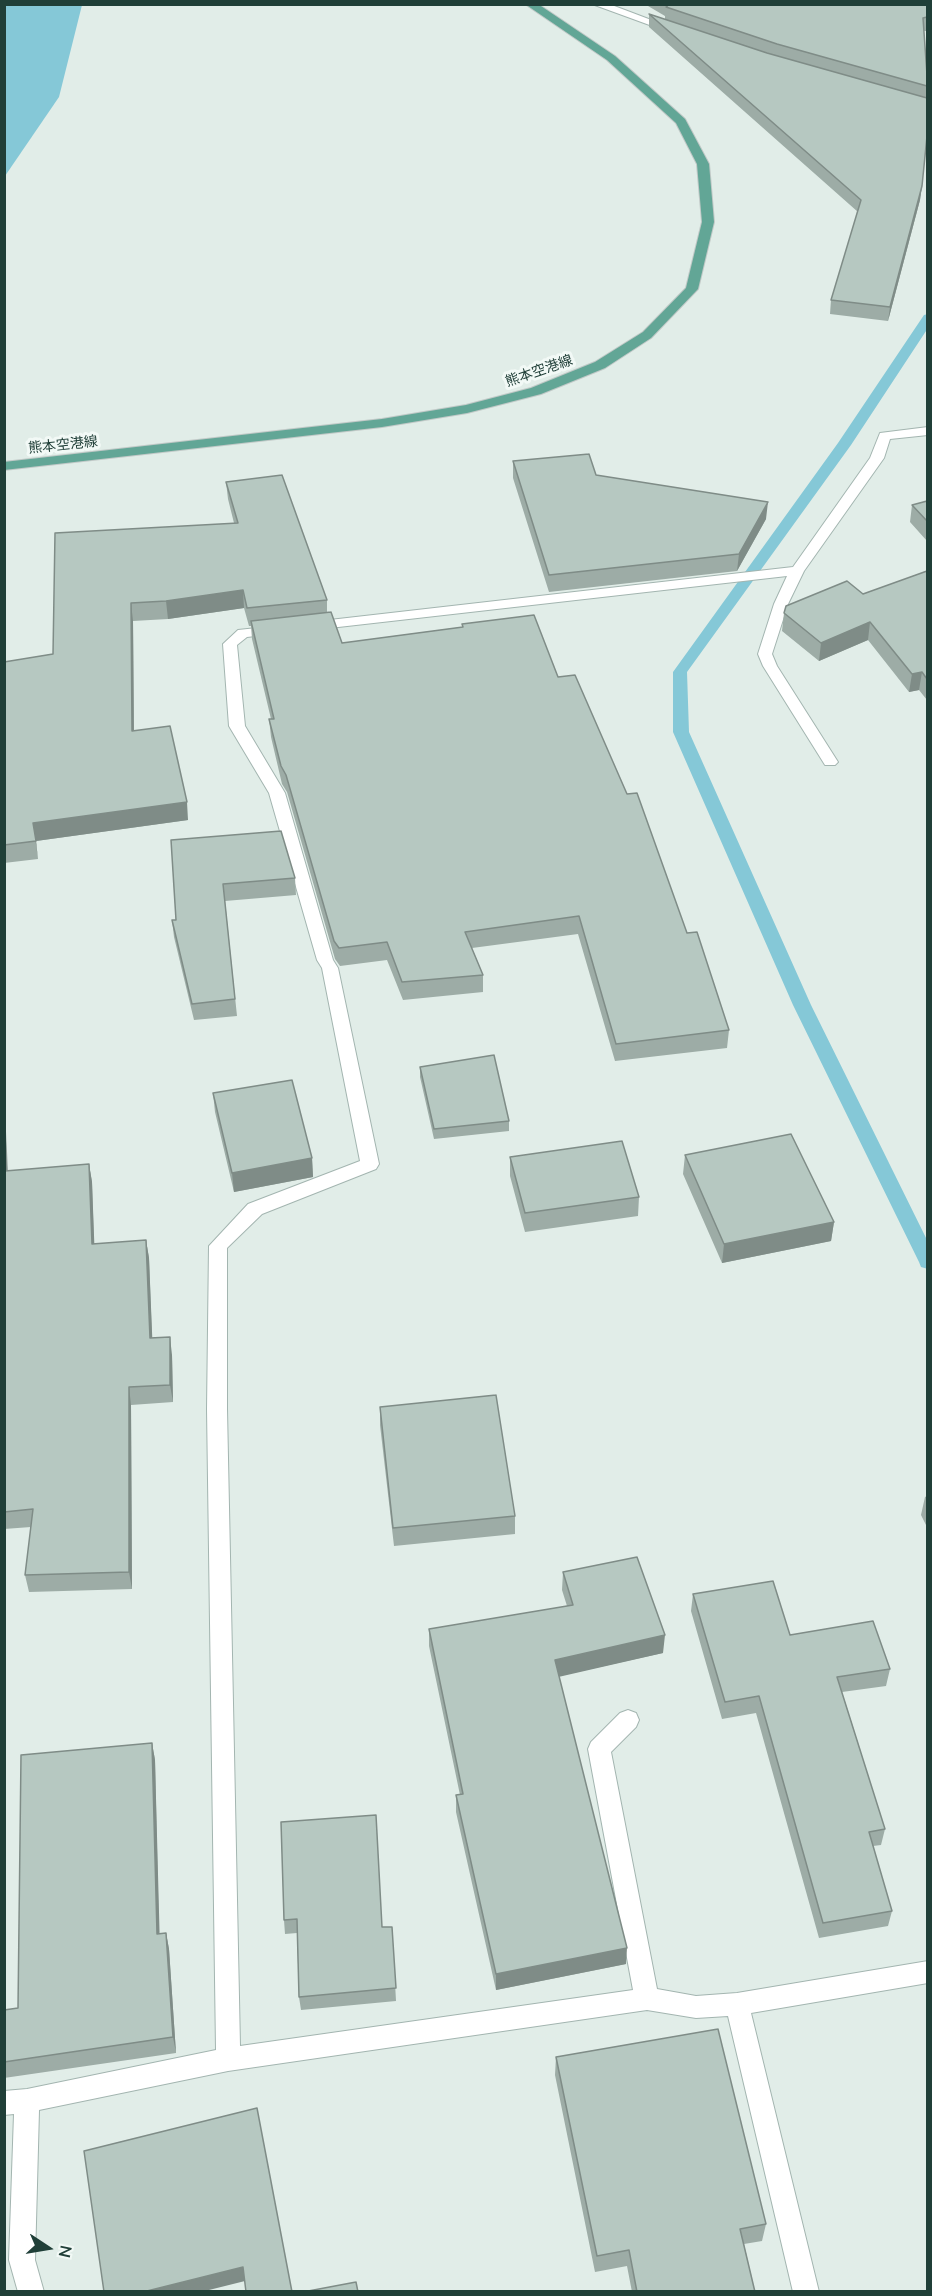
<!DOCTYPE html>
<meta charset="utf-8">
<style>
body{margin:0}
#map{position:relative;width:932px;height:2296px;overflow:hidden;background:#e1ede8;font-family:Mulish,sans-serif}
canvas{display:block}
.frame{position:absolute;inset:0;border:6px solid #203f38;pointer-events:none}
.north{position:absolute;left:18px;top:2218px;width:60px;height:60px;-webkit-text-stroke:4px #f2f9f6;paint-order:stroke;rotate:102deg;font-size:16px;font-weight:700;line-height:24px;text-align:center;color:#203f38}
.north::after{content:'';display:block;margin:auto;width:21px;height:27px;background:#203f38;clip-path:polygon(50% 0,100% 100%,50% 72%,0 100%)}
</style>
<div id="map">
<canvas width="932" height="2296"></canvas>
<div class="frame"></div>
<div class="north">N</div>
</div>
<script>
const context = document.querySelector('canvas').getContext('2d');
context.lineJoin = 'round';
function fill(path, color) { context.fillStyle = color; context.fill(path, 'evenodd'); }
const shape = rows => new Path2D(rows.map(r => 'M' + r).join(''));
function stroke(path, color, width, dash) { context.strokeStyle = color; context.lineWidth = width; context.lineCap = dash ? 'butt' : 'round'; context.setLineDash(dash || []); context.stroke(path); }
function write(font, color, halo, rows, align = 'center') {
  context.font = font + ' Mulish,"Noto Sans JP",sans-serif'; context.lineWidth = 6; context.setLineDash([]); context.textBaseline = 'middle'; context.strokeStyle = halo; context.fillStyle = color; for (const [text, x, y, turn = 0] of rows) {
    context.save(); context.translate(x, y); context.rotate((+turn || 0) * Math.PI / 180); context.textAlign = isNaN(turn) ? turn : align; if (halo) context.strokeText(text, 0, 0); context.fillText(text, 0, 0); context.restore();
  }
}
fill(shape([
 [5,4,82,5,59,97,5,176]
]), '#85c8d7');
fill(shape([
 [928,314,928,328,851,445,687,672,689,732,811,1005,928,1242,928,1269,921,1267,919,1262,793,1005,673,732,673,672,838,443,924,315,928,314]
]), '#85c8d7');
const minor = shape([
 [592,4,609,4,675,29,674,31,666,31,592,4],
 [928,427,928,435,890,439,884,458,804,571,788,604,772,654,777,666,838,762,835,765,825,765,763,666,758,654,774,604,787,576,312,630,305,626,312,622,793,567,870,458,880,433,928,427],
 [276,626,281,627,283,630,281,633,247,637,237,645,245,726,285,793,333,960,338,968,379,1164,376,1169,262,1214,227,1248,227,1409,240,2046,633,1990,588,1749,591,1742,620,1713,628,1710,636,1713,639,1720,636,1727,611,1752,657,1989,696,1996,737,1993,928,1961,928,1983,751,2013,819,2292,793,2292,728,2016,696,2018,647,2010,228,2071,39,2110,35,2260,44,2292,18,2292,9,2260,14,2114,4,2115,4,2091,27,2089,216,2050,207,1409,209,1246,248,1204,360,1161,322,968,317,960,269,793,229,726,223,644,238,630,276,626]
]);
const major = shape([
 [525,4,538,4,615,56,685,119,709,164,714,222,698,289,651,338,605,368,541,394,467,413,382,427,4,470,4,462,382,419,466,405,531,388,595,362,643,332,686,288,702,222,697,164,676,123,607,60,525,4]
]);
stroke(minor, '#a3b5b0', 2);
stroke(major, '#c1c9c7', 2);
fill(minor, '#fff');
fill(major, '#62a696');
fill(shape([
 [648,4,927,4,927,31,924,31,927,75,927,149,926,149,920,200,888,321,830,314,831,300,858,212,649,27,649,14,665,20,665,16,648,6],
 [513,461,596,475,766,519,737,571,549,592,513,478],
 [226,482,327,600,327,613,342,643,462,627,462,624,558,677,687,933,729,1030,727,1048,615,1061,578,934,472,948,483,975,483,992,403,1000,387,960,340,966,335,959,287,792,282,784,271,737,269,719,271,719,252,639,251,626,249,626,244,608,168,619,133,621,134,731,188,820,36,841,38,859,4,863,4,662,53,654,234,523,228,499],
 [927,501,927,541,910,522,912,505],
 [927,571,927,700,919,690,909,692,868,640,819,661,782,631,784,613,863,594],
 [171,840,295,878,296,895,225,901,237,1016,194,1020,174,937,172,920,176,920],
 [420,1067,509,1121,509,1131,434,1139,420,1077],
 [4,1092,8,1171,89,1164,92,1182,94,1244,146,1240,149,1258,152,1338,172,1355,173,1402,131,1405,132,1589,29,1592,25,1575,31,1527,4,1529],
 [213,1093,312,1158,313,1177,234,1192,215,1112],
 [685,1155,834,1222,831,1241,722,1263,683,1174],
 [510,1157,639,1197,638,1216,525,1232,510,1176],
 [380,1407,515,1516,515,1534,394,1546,380,1425],
 [927,1496,927,1527,921,1515,925,1497],
 [563,1572,663,1653,559,1676,626,1964,496,1990,456,1812,456,1795,460,1795,429,1646,429,1629,567,1606,562,1590],
 [693,1594,790,1635,890,1669,886,1686,842,1692,885,1829,881,1845,873,1846,892,1911,888,1926,819,1938,756,1713,722,1719,691,1611],
 [152,1743,155,1760,159,1934,166,1933,169,1949,176,2053,4,2078,4,2010,18,2008],
 [281,1822,382,1927,392,1927,396,2001,301,2010,299,1997,297,1933,285,1934,284,1920],
 [556,2057,766,2224,762,2241,744,2244,755,2292,632,2292,627,2266,595,2272,555,2075]
]), '#9daca6');
fill(shape([
 [922,186,920,200,888,321,890,307],
 [768,502,766,519,737,571,739,554],
 [243,590,244,608,168,619,166,601],
 [131,603,133,621,134,749,132,731],
 [870,622,868,640,819,661,821,643],
 [922,672,919,690,909,692,912,674],
 [187,802,188,820,36,841,38,859,33,823],
 [4,1092,8,1189,5,1171],
 [312,1158,313,1177,234,1192,232,1173],
 [89,1164,92,1182,95,1262,92,1244],
 [834,1222,831,1241,722,1263,724,1244],
 [146,1240,149,1258,153,1356,150,1338],
 [170,1337,172,1355,173,1402,170,1385],
 [129,1387,131,1405,132,1589,129,1572],
 [665,1635,663,1653,554,1678,555,1660],
 [152,1743,155,1760,160,1950,157,1934],
 [166,1933,169,1949,176,2053,173,2037],
 [627,1948,626,1964,496,1990,496,1974],
 [243,2267,245,2281,201,2292,143,2292]
]), '#7f8c87');
const building = shape([
 [927,4,927,17,923,18,927,75,927,86,777,44,666,7,670,4,927,4],
 [649,14,767,53,927,98,927,136,922,186,890,307,831,300,861,200,649,14],
 [589,454,596,475,768,502,739,554,549,575,513,461,589,454],
 [282,475,327,600,247,608,243,590,166,601,131,603,132,731,170,726,187,802,33,823,36,841,4,845,4,662,53,654,55,533,238,523,226,482,282,475],
 [927,501,927,521,912,505,927,501],
 [927,571,927,679,922,672,912,674,870,622,821,643,784,613,786,606,847,581,863,594,927,571],
 [331,612,342,643,463,627,462,624,534,615,558,677,575,675,627,794,637,793,687,933,697,932,729,1030,616,1044,579,916,465,932,483,975,402,982,387,942,339,948,334,941,286,775,281,766,269,719,274,719,251,621,331,612],
 [281,831,295,878,223,884,235,999,192,1004,172,920,176,920,171,840,281,831],
 [494,1055,509,1121,434,1129,420,1067,494,1055],
 [292,1080,312,1158,232,1173,213,1093,292,1080],
 [791,1134,834,1222,724,1244,685,1155,791,1134],
 [622,1141,639,1197,525,1213,510,1157,622,1141],
 [4,1159,5,1171,89,1164,92,1244,146,1240,150,1338,170,1337,170,1385,129,1387,129,1572,25,1575,33,1509,4,1512,4,1159],
 [496,1395,515,1516,393,1528,380,1407,496,1395],
 [637,1557,665,1635,555,1660,627,1948,496,1974,456,1795,463,1794,429,1629,573,1605,563,1572,637,1557],
 [773,1581,790,1635,873,1621,890,1669,837,1677,885,1829,869,1832,892,1911,823,1923,759,1696,725,1702,693,1594,773,1581],
 [152,1743,157,1934,166,1933,173,2037,4,2062,4,2010,18,2008,21,1755,152,1743],
 [376,1815,382,1927,392,1927,396,1988,299,1997,297,1919,284,1920,281,1822,376,1815],
 [718,2029,766,2224,740,2229,755,2292,637,2292,629,2250,597,2256,556,2057,718,2029],
 [257,2108,292,2292,246,2292,243,2267,143,2292,104,2292,84,2151,257,2108],
 [356,2282,358,2292,303,2292,356,2282]
]);
fill(building, '#b6c8c1');
stroke(building, '#7f8c87', 1.5);
write('14px', '#203f38', '#f2f9f6', [
 ["熊本空港線",539,371,-19],
 ["熊本空港線",63,445,-6]
]);
</script>
